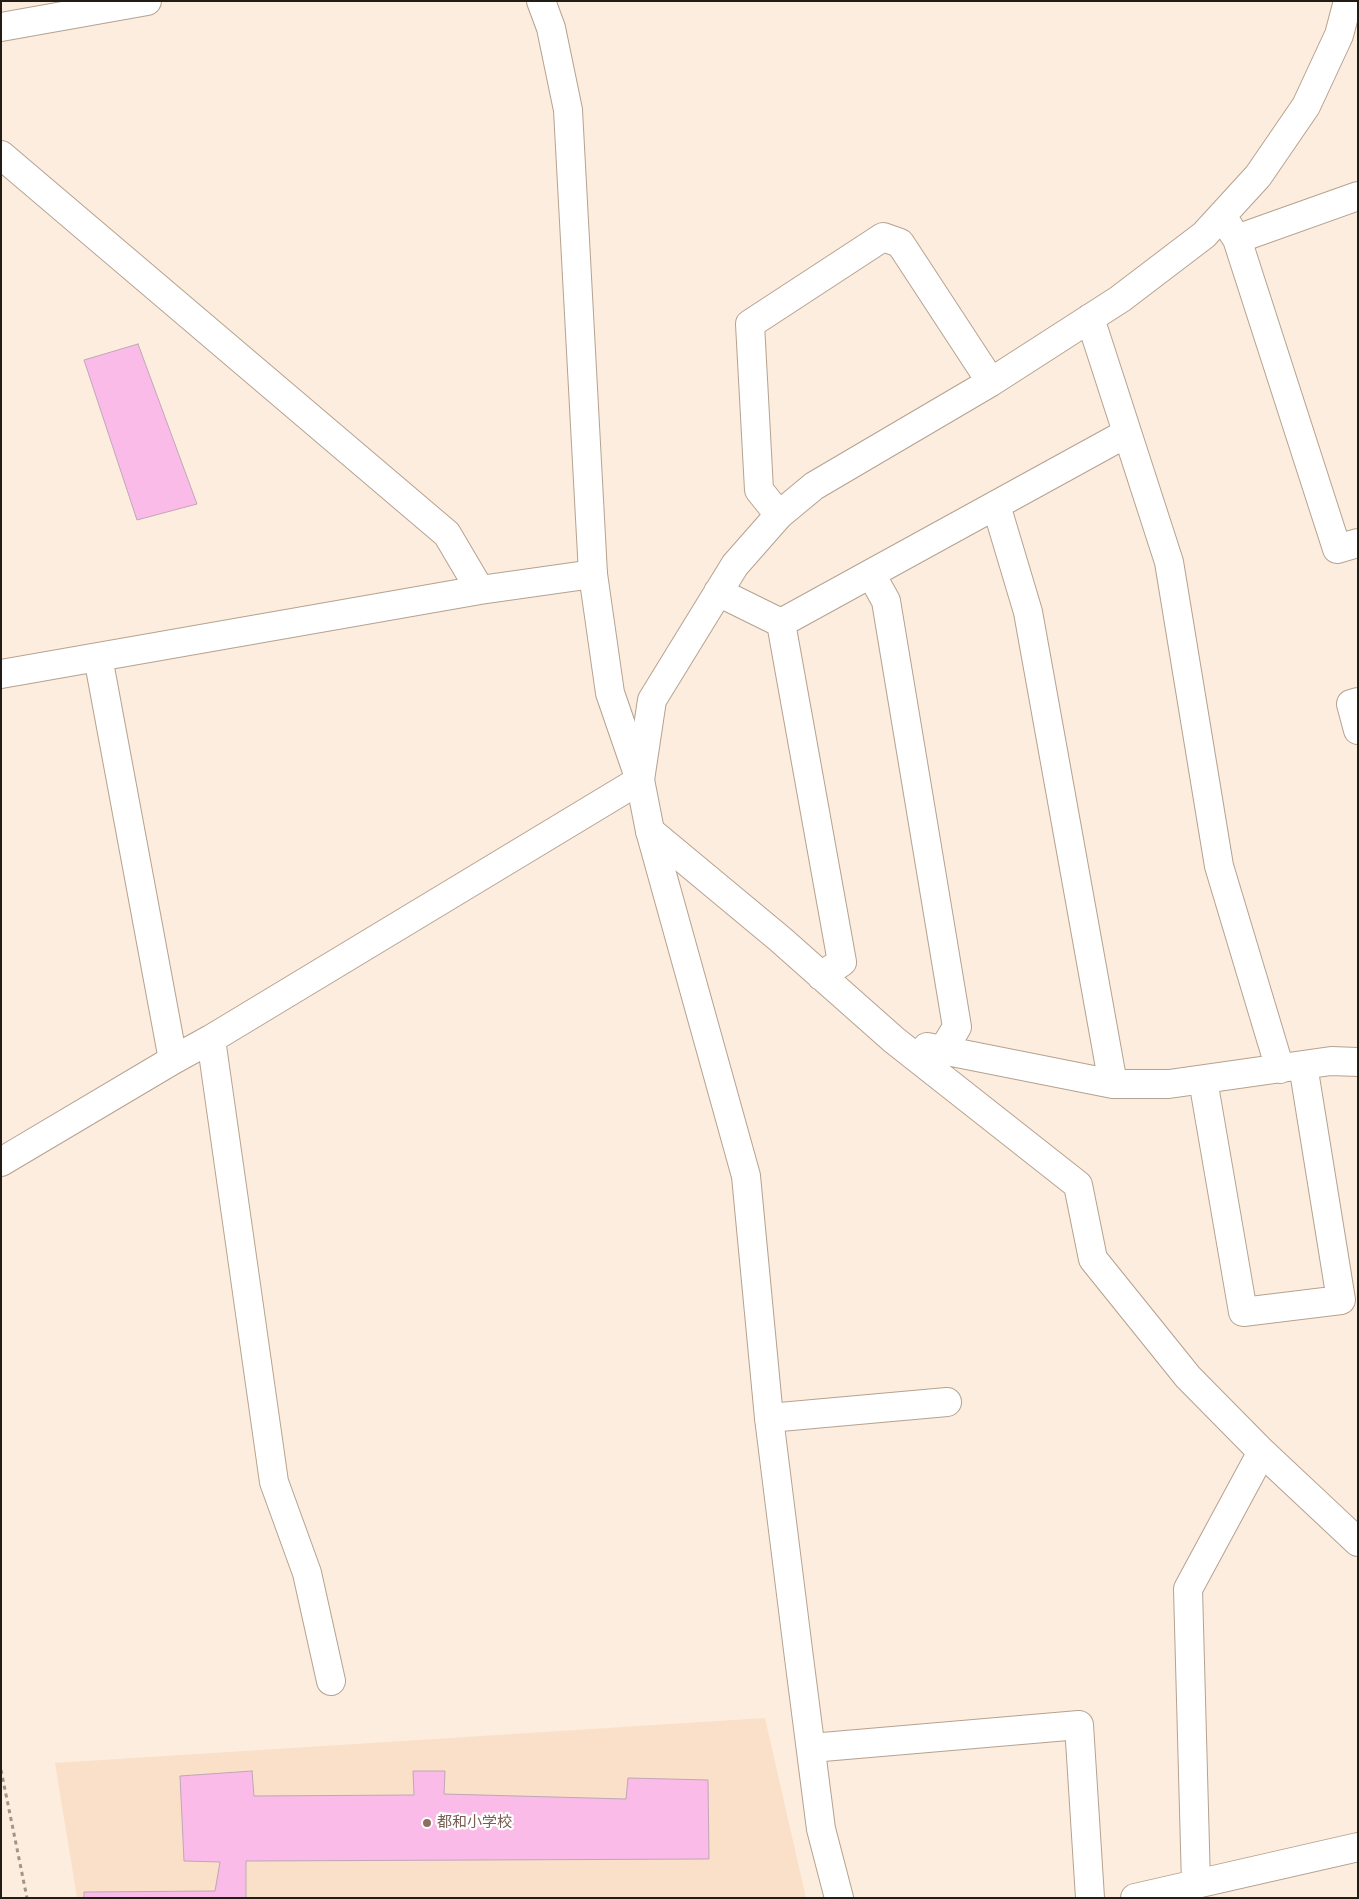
<!DOCTYPE html>
<meta charset="utf-8">
<style>
body{margin:0}
#map{position:relative;width:1359px;height:1899px;overflow:hidden;background:#fdedde;font-family:Helvetica,sans-serif}
canvas{display:block}
.frame{position:absolute;inset:0;border:2px solid #231c15;pointer-events:none}
</style>
<div id="map">
<canvas width="1359" height="1899"></canvas>
<div class="frame"></div>
</div>
<script>
const context = document.querySelector('canvas').getContext('2d');
context.lineJoin = 'round';
function fill(path, color) { context.fillStyle = color; context.fill(path, 'evenodd'); }
const shape = rows => new Path2D(rows.map(r => 'M' + r).join(''));
function stroke(path, color, width, dash) { context.strokeStyle = color; context.lineWidth = width; context.lineCap = dash ? 'butt' : 'round'; context.setLineDash(dash || []); context.stroke(path); }
function write(font, color, halo, rows, align = 'center') {
  context.font = font + ' Helvetica,"Noto Sans JP",sans-serif'; context.lineWidth = 4.5; context.setLineDash([]); context.textBaseline = 'middle'; context.strokeStyle = halo; context.fillStyle = color; for (const [text, x, y, turn = 0] of rows) {
    context.save(); context.translate(x, y); context.rotate((+turn || 0) * Math.PI / 180); context.textAlign = isNaN(turn) ? turn : align; if (halo) context.strokeText(text, 0, 0); context.fillText(text, 0, 0); context.restore();
  }
}
fill(shape([
 [765,1718,806,1898,77,1898,55,1763]
]), '#fae0c8');
const building = shape([
 [138,344,197,504,137,520,84,360,138,344],
 [252,1771,254,1796,414,1795,413,1771,445,1771,444,1794,626,1799,628,1778,708,1780,709,1859,246,1861,246,1898,84,1898,84,1892,215,1891,220,1862,184,1861,180,1776,252,1771]
]);
fill(building, '#fbbbe8');
stroke(building, '#bea7b6', 1);
const minor = shape([
 [1,155,447,534,480,590],
 [1222,216,1237,239,1337,549,1358,543],
 [1237,239,1358,196],
 [1090,318,1169,562,1219,866,1280,1069],
 [996,505,1028,612,1113,1084],
 [779,515,759,490,750,324,883,237,900,243,991,382],
 [871,574,886,601,957,1027,943,1050],
 [718,592,781,623,1127,433],
 [781,623,842,962,821,976],
 [98,657,173,1060],
 [1,674,480,590,593,574],
 [1358,702,1351,704,1358,730],
 [650,831,780,939,894,1040,1078,1185,1093,1259,1188,1377,1262,1452,1358,1542],
 [211,1039,274,1482,307,1573,331,1681],
 [927,1047,1113,1084,1169,1084,1331,1061,1358,1062],
 [1203,1080,1243,1312,1341,1300,1303,1065],
 [1,1162,173,1060,211,1039,640,780,652,700,735,565,779,515,814,486,991,382,1120,299,1204,235,1258,176,1306,106,1339,35,1348,1],
 [769,1418,947,1402],
 [811,1748,1079,1725,1090,1898],
 [1196,1884,1188,1589,1262,1452],
 [1135,1898,1358,1847]
]);
const tertiary = shape([
 [541,1,551,28,568,110,593,574,610,693,640,780,650,831,746,1176,769,1418,798,1650,821,1829,839,1898],
 [1,27,147,1]
]);
stroke(minor, '#b5a290', 30);
stroke(tertiary, '#b5a290', 30);
stroke(shape([
 [1,1770,27,1898]
]), '#a19489', 3, [4, 4]);
stroke(minor, '#fff', 28);
stroke(tertiary, '#fff', 28);
for (const [x, y, r, color] of [
 [427,1823,5,"#8d6e63"]
]) { const dot = new Path2D(); dot.arc(x, y, r, 0, 2 * Math.PI); context.fillStyle = color; context.fill(dot); stroke(dot, '#fff', 2); }
write('15px', '#785e54', '#fff', [
 ["都和小学校",437,1823]
], 'left');
</script>
